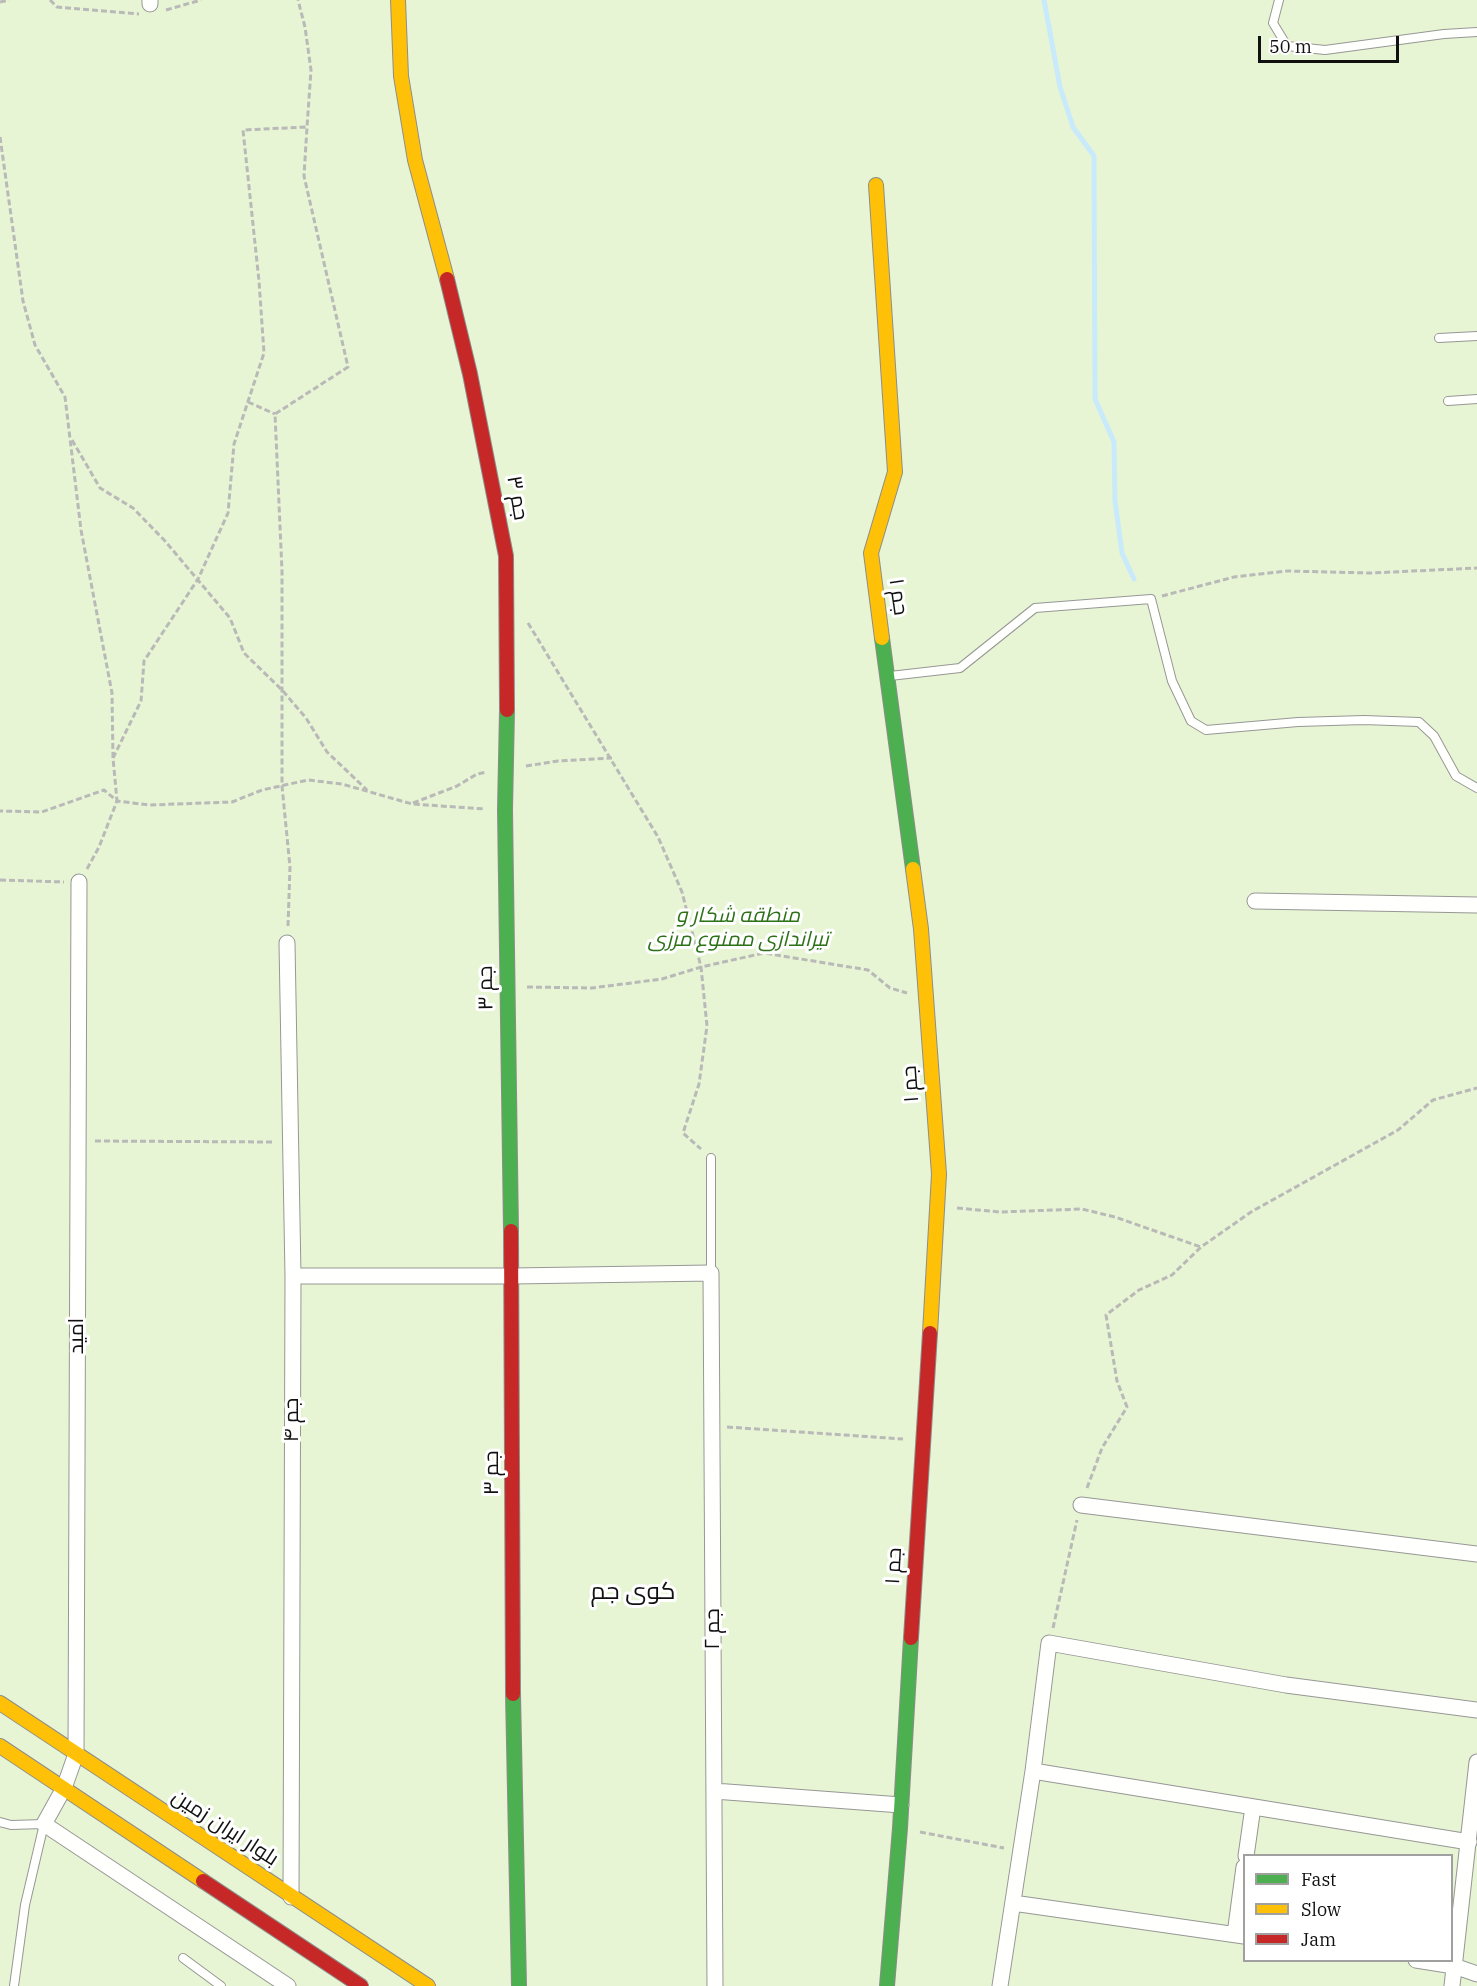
<!DOCTYPE html>
<meta charset="utf-8">
<style>
body{margin:0}
#map{position:relative;width:1477px;height:1986px;overflow:hidden;background:#fcfcf7;font-family:"IBM Plex Serif",serif}
canvas{display:block}
.legend{position:absolute;left:1243px;top:1854px;width:210px;height:108px;box-sizing:border-box;background:#fff;border:2px solid #a0a0a0;margin:0;padding:8px 10px;list-style:none;font-size:18px;color:#111}
.legend li{display:flex;align-items:center;gap:12px;height:30px}
.legend b{width:30px;border:2px solid #a0a0a0}
.scale{position:absolute;left:1258px;top:36px;width:141px;height:27px;box-sizing:border-box;border:3px solid #111;border-top:0;padding-left:8px;font-size:18px;line-height:21px;white-space:nowrap;color:#111;-webkit-text-stroke:4px #fff;paint-order:stroke}
</style>
<div id="map">
<canvas width="1477" height="1986"></canvas>
<ul class="legend">
<li><b style="height:8px;background:#4caf50"></b>Fast</li>
<li><b style="height:8px;background:#ffc107"></b>Slow</li>
<li><b style="height:8px;background:#c62828"></b>Jam</li>
</ul>
<div class="scale">50 m</div>
</div>
<script>
const context = document.querySelector('canvas').getContext('2d');
context.lineJoin = 'round';
function fill(path, color) { context.fillStyle = color; context.fill(path, 'evenodd'); }
const shape = rows => new Path2D(rows.map(r => 'M' + r).join(''));
function stroke(path, color, width, dash) { context.strokeStyle = color; context.lineWidth = width; context.lineCap = dash ? 'butt' : 'round'; context.setLineDash(dash || []); context.stroke(path); }
function write(font, color, halo, rows, align = 'center') {
  context.font = font + ' "IBM Plex Serif",Cairo,serif'; context.lineWidth = 6; context.setLineDash([]); context.textBaseline = 'middle'; context.strokeStyle = halo; context.fillStyle = color; for (const [text, x, y, turn = 0] of rows) {
    context.save(); context.translate(x, y); context.rotate((+turn || 0) * Math.PI / 180); context.textAlign = isNaN(turn) ? turn : align; if (halo) context.strokeText(text, 0, 0); context.fillText(text, 0, 0); context.restore();
  }
}
fill(shape([
 [0,0,1477,0,1477,1986,0,1986],
 [1244,1856,1452,1856,1452,1960,1244,1960]
]), '#e7f5d4');
stroke(shape([
 [1044,0,1060,87,1073,127,1094,156,1095,399,1114,442,1115,501,1122,553,1134,579]
]), '#c8eafb', 5);
const lane = shape([
 [1279,0,1273,23,1287,46,1325,50,1444,34,1477,32],
 [1439,338,1477,336],
 [1448,401,1477,399],
 [890,676,960,668,1035,608,1151,599,1172,681,1191,721,1206,730,1298,722,1364,720,1419,722,1434,736,1456,776,1477,788],
 [711,1273,711,1158],
 [0,1822,11,1825,44,1824,25,1905,14,1986],
 [183,1958,221,1986]
]);
const street = shape([
 [150,4,150,0],
 [79,882,76,1754,64,1788,44,1824,288,1986],
 [1255,901,1477,905],
 [287,943,293,1276,291,1897],
 [293,1276,512,1276,711,1273,715,1986],
 [1081,1505,1477,1554],
 [1033,1771,1469,1842],
 [714,1791,901,1805],
 [1246,1856,1253,1807],
 [1013,1903,1244,1936],
 [1235,1934,1244,1867],
 [1416,1960,1454,1966,1477,1974],
 [1000,1986,1033,1771,1049,1643,1286,1685,1477,1710],
 [1452,1986,1477,1762]
]);
const fast = shape([
 [882,638,913,869],
 [507,710,505,810,511,1231],
 [513,1694,519,1986],
 [887,1986,900,1828,911,1638]
]);
const slow = shape([
 [398,0,401,76,415,160,447,279],
 [876,185,895,472,871,553,882,638],
 [913,869,921,929,939,1174,930,1333],
 [0,1703,428,1986],
 [0,1746,203,1881]
]);
const jam = shape([
 [447,279,470,374,506,556,507,710],
 [511,1231,513,1694],
 [911,1638,930,1333],
 [203,1881,361,1986]
]);
stroke(lane, '#979795', 10);
stroke(street, '#979795', 17);
stroke(fast, '#8d8d8b', 16);
stroke(slow, '#8d8d8b', 16);
stroke(jam, '#8d8d8b', 16);
stroke(shape([
 [50,0,57,7,139,14],
 [0,2,9,0],
 [166,10,201,0],
 [0,137,23,301,35,345,65,397,81,530,112,693,113,758,117,801,104,790,42,812,0,811],
 [248,402,275,414],
 [72,440,100,488,133,508,165,541,230,618,244,653,282,690,306,718,327,752,367,790],
 [1162,596,1234,577,1287,571,1371,573,1477,568],
 [528,623,658,837,682,892,701,967,707,1026,699,1084,683,1133,701,1149],
 [113,758,141,701,144,661,198,579,228,513,234,444,264,353,259,281,243,130,307,127,311,70,305,27,298,0],
 [526,766,558,761,612,758],
 [413,803,457,786,477,774,487,772],
 [87,869,99,847,117,801,149,805,232,802,262,790,308,780,342,784,412,804,485,809],
 [0,880,64,882],
 [288,926,290,867,282,786,282,571,275,414,348,367,304,176,307,127],
 [527,987,592,988,662,979,701,967,764,953,868,970,890,988,907,993],
 [95,1141,274,1142],
 [957,1208,1000,1212,1082,1209,1115,1217,1201,1247],
 [727,1427,903,1439],
 [1087,1488,1102,1448,1127,1407,1117,1381,1106,1315,1139,1290,1172,1275,1201,1247,1251,1212,1398,1130,1433,1100,1477,1088],
 [1053,1628,1077,1520],
 [920,1832,1004,1848]
]), '#b9b9b8', 3, [6, 3]);
stroke(lane, '#fffffe', 8);
stroke(street, '#fffffe', 15);
stroke(fast, '#4caf50', 14);
stroke(slow, '#ffc107', 14);
stroke(jam, '#c62828', 14);
write('21px', '#111', '#fff', [
 ["جم ۳",517,498,80],
 ["جم ۱",898,597,82],
 ["جم ۳",486,988,-91],
 ["جم ۱",911,1084,-94],
 ["امید",77,1336,-90],
 ["جم ۴",292,1420,-90],
 ["جم ۳",492,1473,-90],
 ["جم ۱",894,1566,-87],
 ["جم ۲",713,1629,-90],
 ["بلوار ایران زمین",225,1828,33]
]);
write('italic 21px', '#2d7218', '#fff', [
 ["منطقه شکار و",738,916],
 ["تیراندازی ممنوع مرزی",738,940]
]);
write('24px', '#111', '#fff', [
 ["کوی جم",633,1592]
]);
</script>
